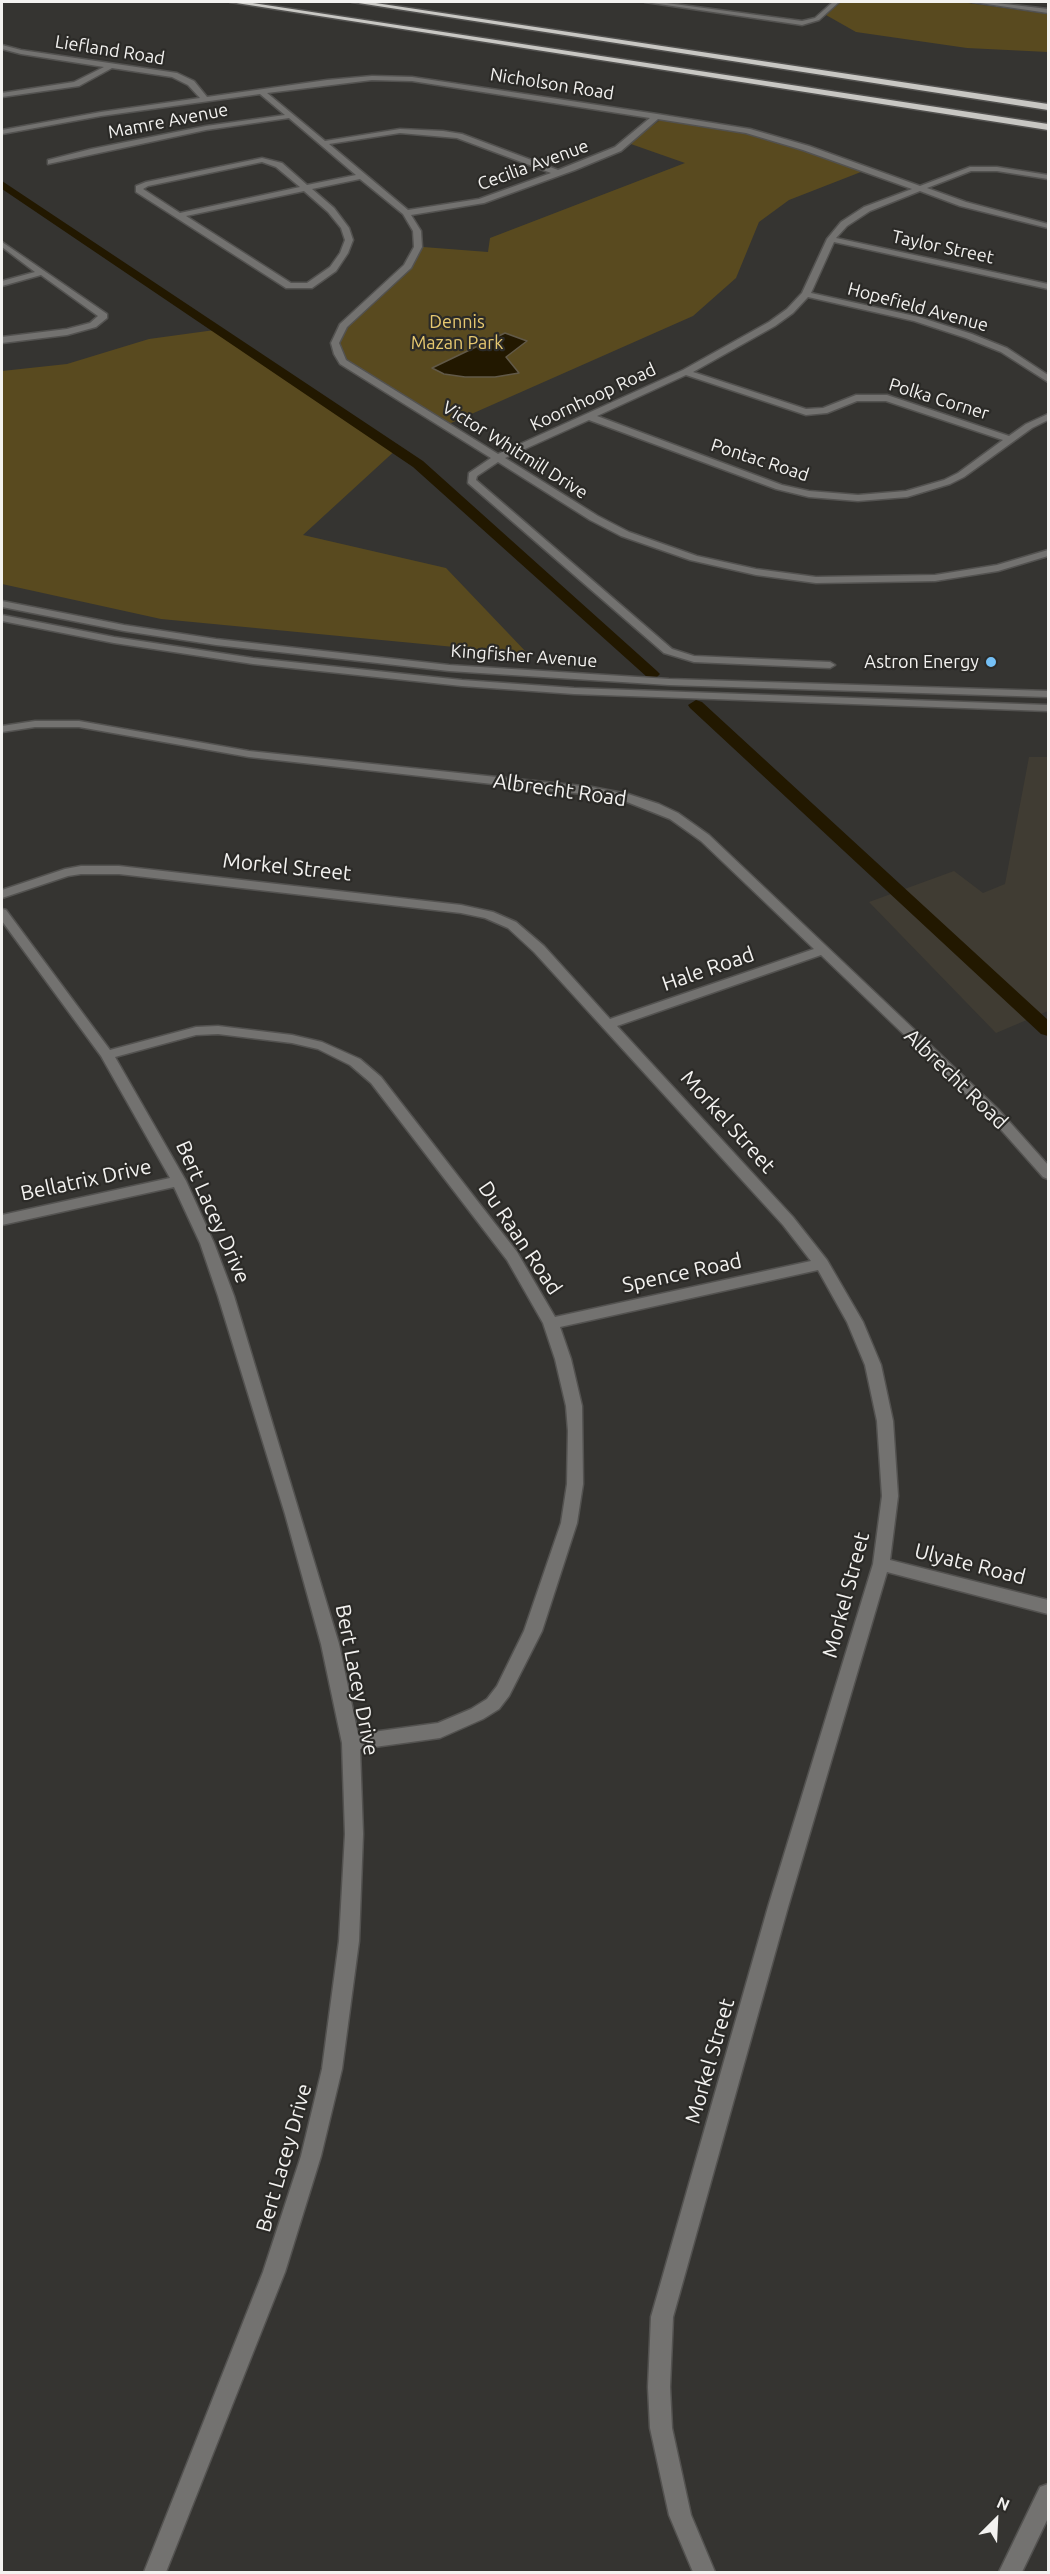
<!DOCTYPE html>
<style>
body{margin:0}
#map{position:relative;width:1050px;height:2574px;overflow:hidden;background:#353431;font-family:Ubuntu,sans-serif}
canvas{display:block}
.frame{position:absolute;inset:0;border:3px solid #f3f2f0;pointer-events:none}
.north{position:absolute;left:966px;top:2490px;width:60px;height:60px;-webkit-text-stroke:4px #2b2a27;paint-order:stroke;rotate:24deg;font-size:16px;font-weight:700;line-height:24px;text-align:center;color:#f3f2f0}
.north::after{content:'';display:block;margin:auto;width:21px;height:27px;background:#f3f2f0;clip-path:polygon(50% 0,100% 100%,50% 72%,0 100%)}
</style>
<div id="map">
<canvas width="1050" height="2574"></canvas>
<div class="frame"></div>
<div class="north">N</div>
</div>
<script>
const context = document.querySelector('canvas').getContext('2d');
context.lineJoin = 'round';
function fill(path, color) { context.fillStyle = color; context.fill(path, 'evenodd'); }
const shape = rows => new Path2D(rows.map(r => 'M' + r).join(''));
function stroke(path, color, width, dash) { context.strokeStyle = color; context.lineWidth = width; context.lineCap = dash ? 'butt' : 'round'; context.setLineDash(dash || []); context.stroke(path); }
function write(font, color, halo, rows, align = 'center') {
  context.font = font + ' Ubuntu,sans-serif'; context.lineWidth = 4.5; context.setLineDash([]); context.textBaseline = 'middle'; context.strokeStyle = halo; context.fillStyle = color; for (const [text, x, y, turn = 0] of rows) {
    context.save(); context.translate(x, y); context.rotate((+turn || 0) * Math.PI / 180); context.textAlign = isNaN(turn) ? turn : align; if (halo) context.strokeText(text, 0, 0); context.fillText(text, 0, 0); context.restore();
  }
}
fill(shape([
 [1029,757,1048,757,1048,1011,996,1033,869,902,954,871,983,893,1005,884]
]), '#403c33');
fill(shape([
 [841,2,961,2,1048,14,1048,52,967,48,856,32,826,15],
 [660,120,732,130,776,140,866,170,789,200,759,222,736,278,693,316,442,427,343,367,335,345,345,322,410,265,423,247,488,252,490,238,685,163,628,143],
 [222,329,398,448,303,535,446,568,528,654,161,619,2,584,2,371,67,364,149,339]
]), '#594a1f');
const water = shape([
 [505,333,527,341,506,357,519,373,495,377,465,377,444,374,432,368,505,333]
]);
fill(water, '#221800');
stroke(water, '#615948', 1.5);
fill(shape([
 [2,181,423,461,657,671,660,674,657,677,647,677,413,467,2,189,2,181],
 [696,700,702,702,1048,1020,1048,1036,1041,1034,690,708,688,705,696,700]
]), '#221800');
const minor = shape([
 [645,2,659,2,802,21,815,18,833,2,839,2,819,20,802,25,645,2],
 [973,2,988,2,1048,9,1048,13,973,2],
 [2,45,21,50,177,73,194,81,207,97,327,80,372,76,412,77,657,114,750,129,809,146,920,186,970,167,997,167,1048,175,1048,179,997,171,971,171,927,188,966,202,1048,224,1048,228,960,206,920,191,870,211,847,226,836,238,1048,284,1048,289,834,242,811,293,919,317,972,334,1007,348,1048,375,1048,382,1001,352,966,338,914,321,808,297,793,313,775,326,693,372,806,409,823,408,856,395,887,395,1009,436,1026,424,1048,414,1048,420,1032,428,964,477,950,484,907,497,858,501,809,497,776,489,589,420,505,458,598,516,629,532,697,556,756,569,816,577,935,575,997,565,1048,550,1048,556,998,571,935,581,816,583,756,575,690,560,621,536,590,520,498,462,477,476,476,480,672,649,694,656,830,662,835,665,830,668,694,662,664,653,468,483,469,473,491,458,340,364,334,354,331,343,340,324,404,265,414,247,413,231,403,214,360,179,312,189,334,208,349,228,353,240,348,253,336,271,312,288,286,288,136,192,136,186,146,182,262,158,282,163,307,185,356,175,289,118,206,130,48,164,48,160,91,149,206,126,285,115,260,94,101,116,2,134,2,130,101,112,200,98,188,85,172,77,112,68,79,86,2,97,2,93,74,82,104,67,21,54,2,49,2,45],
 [372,80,412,81,650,118,615,147,558,170,462,134,443,131,400,129,325,141,267,93,372,80],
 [658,119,746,133,803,150,912,189,864,207,841,222,827,239,802,293,787,309,769,322,683,370,498,454,346,360,339,343,347,327,411,268,422,247,421,231,411,215,484,203,575,170,621,151,658,119],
 [400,133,457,138,551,173,479,199,408,210,329,144,400,133],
 [262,162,276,167,300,187,180,213,143,189,148,186,262,162],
 [304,191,328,212,341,228,345,240,340,253,330,267,307,283,291,283,186,216,304,191],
 [686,375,806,415,827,413,857,401,886,401,1003,440,958,473,944,480,906,491,858,495,809,491,782,485,597,416,686,375],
 [2,242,107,314,107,318,96,327,67,335,2,343,2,337,67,329,90,323,98,316,41,275,2,286,2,281,35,272,2,247,2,242],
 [2,601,124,625,216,639,449,665,669,679,1048,691,1048,697,669,685,449,671,216,645,124,631,2,607,2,601],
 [2,615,114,637,253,658,462,680,574,688,1048,705,1048,711,574,694,462,686,253,664,114,643,2,621,2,615],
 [35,721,79,721,249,751,592,787,628,794,659,804,678,813,709,835,998,1109,1048,1165,1048,1179,1043,1177,988,1115,821,955,617,1026,793,1217,827,1260,863,1322,881,1365,893,1421,898,1496,890,1560,1048,1600,1048,1614,887,1572,788,1907,673,2317,670,2387,672,2428,691,2515,715,2572,693,2572,669,2515,650,2428,648,2387,651,2317,768,1907,873,1564,882,1496,877,1421,865,1365,847,1322,818,1270,560,1327,571,1359,582,1406,583,1484,577,1523,542,1631,509,1696,499,1709,483,1719,440,1738,360,1749,363,1834,359,1941,342,2069,321,2156,285,2272,166,2572,144,2572,263,2272,301,2156,322,2069,339,1941,345,1834,342,1743,321,1644,285,1514,218,1296,200,1243,174,1187,2,1225,2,1215,170,1178,101,1056,2,921,2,909,6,910,110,1050,196,1027,218,1026,292,1035,322,1042,360,1059,381,1077,517,1252,555,1317,811,1261,783,1225,534,952,508,928,485,918,461,913,119,874,81,874,68,876,2,898,2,890,65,869,81,866,119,866,461,905,493,912,516,922,544,946,610,1019,814,949,701,841,670,819,622,800,592,795,249,757,79,727,35,727,2,732,2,726,35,721],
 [218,1034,292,1043,318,1049,350,1065,371,1083,507,1260,543,1323,555,1359,566,1406,568,1431,567,1484,561,1523,524,1631,497,1686,487,1699,471,1709,438,1723,358,1734,339,1644,234,1296,214,1243,186,1181,115,1057,196,1035,218,1034],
 [1048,2484,1048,2518,1022,2572,999,2572,1040,2487,1048,2484]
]);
const highway = shape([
 [230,2,246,2,1048,124,1048,130,230,2],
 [352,2,369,2,1048,104,1048,110,352,2]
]);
stroke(minor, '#535250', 3);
stroke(highway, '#535250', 3);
fill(minor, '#737270');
fill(highway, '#c8c7c3');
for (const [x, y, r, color] of [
 [991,662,6,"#75c0f6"]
]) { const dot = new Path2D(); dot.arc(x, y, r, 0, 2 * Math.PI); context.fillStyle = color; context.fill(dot); stroke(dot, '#2b2a27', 2); }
write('18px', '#f3f2f0', '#2b2a27', [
 ["Liefland Road",110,50,9],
 ["Nicholson Road",552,84,9],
 ["Mamre Avenue",168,121,-11],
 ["Cecilia Avenue",533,165,-20],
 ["Taylor Street",943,247,12],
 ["Hopefield Avenue",918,307,15],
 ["Koornhoop Road",593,397,-25],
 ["Polka Corner",939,399,17],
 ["Victor Whitmill Drive",515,450,32],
 ["Pontac Road",760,460,18],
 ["Kingfisher Avenue",524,656,4]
]);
write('18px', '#e6c870', '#2b2a27', [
 ["Dennis",457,322],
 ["Mazan Park",457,343]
]);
write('18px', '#f3f2f0', '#2b2a27', [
 ["Astron Energy",979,662]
], 'right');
write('21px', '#f3f2f0', '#2b2a27', [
 ["Albrecht Road",560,790,8],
 ["Morkel Street",287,867,6],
 ["Hale Road",708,969,-19],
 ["Albrecht Road",956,1079,44],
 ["Morkel Street",728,1122,48],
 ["Bellatrix Drive",86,1180,-12],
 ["Bert Lacey Drive",213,1212,66],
 ["Du Raan Road",520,1238,56],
 ["Spence Road",682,1273,-12],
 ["Ulyate Road",970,1564,14],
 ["Morkel Street",846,1595,-75],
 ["Bert Lacey Drive",357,1680,79],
 ["Morkel Street",710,2061,-74],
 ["Bert Lacey Drive",284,2158,-74]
]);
</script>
